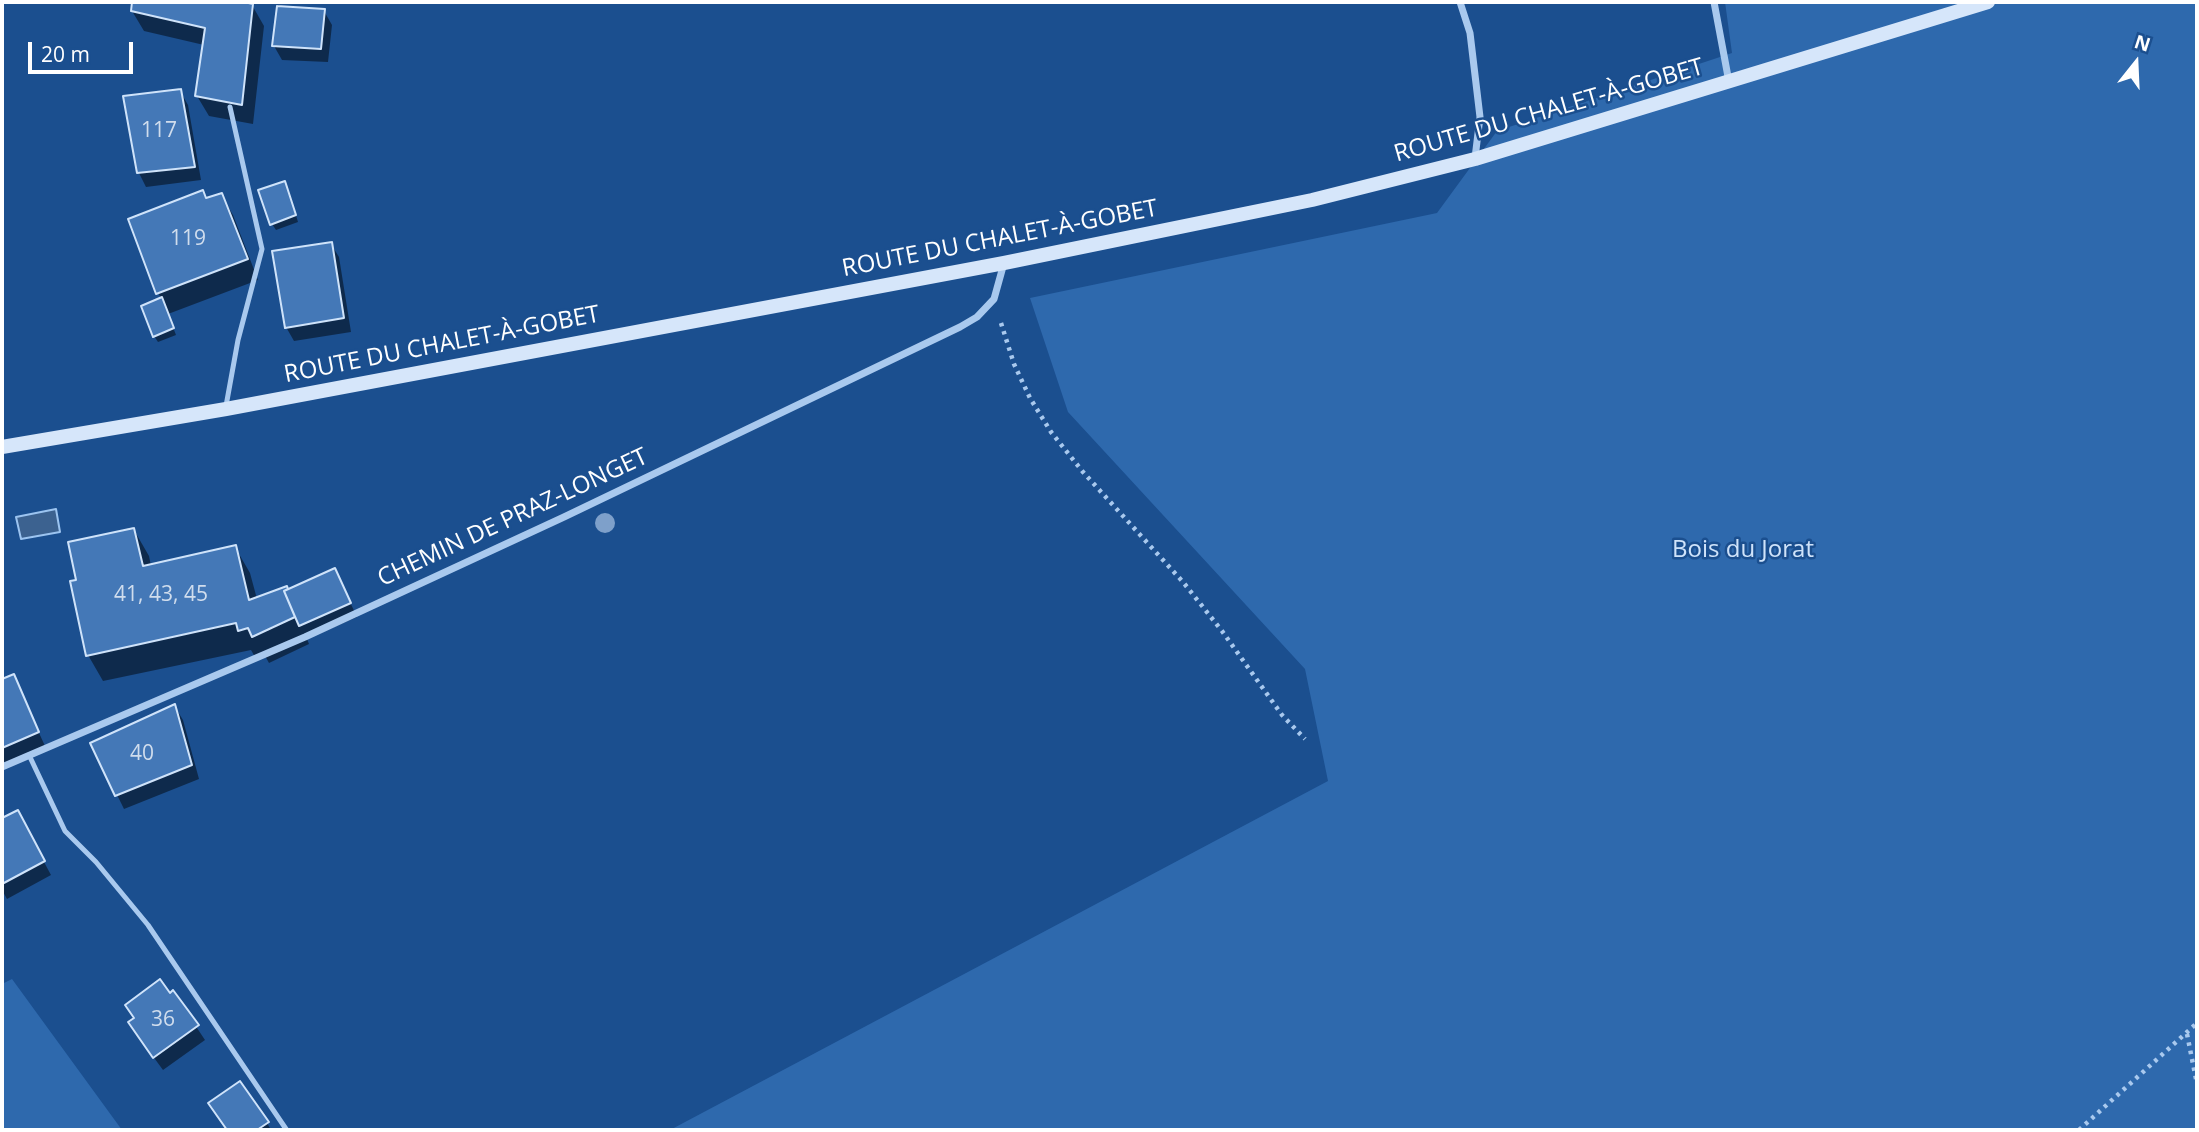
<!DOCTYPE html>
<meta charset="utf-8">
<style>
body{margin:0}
#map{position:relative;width:2199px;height:1132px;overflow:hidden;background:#1b4f8f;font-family:"Open Sans",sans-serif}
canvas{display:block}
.frame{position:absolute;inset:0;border:4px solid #fff;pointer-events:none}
.north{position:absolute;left:2101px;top:28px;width:70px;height:70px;-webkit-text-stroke:5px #1b4f8f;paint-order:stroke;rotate:18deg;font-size:19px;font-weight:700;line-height:28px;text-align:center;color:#fff}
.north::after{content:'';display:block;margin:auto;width:24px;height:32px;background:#fff;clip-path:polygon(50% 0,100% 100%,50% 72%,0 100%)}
.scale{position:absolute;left:28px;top:42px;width:105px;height:32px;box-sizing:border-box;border:4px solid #fff;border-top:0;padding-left:9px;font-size:21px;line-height:24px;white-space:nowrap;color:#fff;-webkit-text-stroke:5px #1b4f8f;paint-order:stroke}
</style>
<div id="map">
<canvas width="2199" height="1132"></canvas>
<div class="frame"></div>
<div class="north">N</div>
<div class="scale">20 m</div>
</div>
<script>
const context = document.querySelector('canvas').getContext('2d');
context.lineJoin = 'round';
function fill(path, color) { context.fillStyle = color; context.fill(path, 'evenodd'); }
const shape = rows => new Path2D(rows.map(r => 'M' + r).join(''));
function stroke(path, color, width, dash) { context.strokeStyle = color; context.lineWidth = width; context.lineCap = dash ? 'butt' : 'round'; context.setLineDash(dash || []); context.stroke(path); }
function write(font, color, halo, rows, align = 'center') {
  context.font = font + ' "Open Sans",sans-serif'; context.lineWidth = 5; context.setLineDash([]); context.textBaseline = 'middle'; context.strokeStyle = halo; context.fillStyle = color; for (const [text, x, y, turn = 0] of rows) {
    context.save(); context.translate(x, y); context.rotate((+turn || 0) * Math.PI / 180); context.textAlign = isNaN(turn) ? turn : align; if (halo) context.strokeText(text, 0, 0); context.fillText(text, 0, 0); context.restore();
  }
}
fill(shape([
 [1725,2,2197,2,2197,1130,670,1130,1328,781,1305,669,1068,412,1030,298,1437,213,1497,131,1732,53],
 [12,979,122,1130,2,1130,2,984]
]), '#2e69ad');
const water = shape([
 [56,509,60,532,21,539,16,517,56,509]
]);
fill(water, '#3c6290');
stroke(water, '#9cc4f0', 2);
fill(shape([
 [134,2,236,2,252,5,264,26,253,124,209,116,197,96,204,45,144,31,132,11],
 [324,11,332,25,328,62,282,60,274,46],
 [180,91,188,105,201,180,146,187,139,173],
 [288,189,298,222,276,230,272,224],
 [221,195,233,215,258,280,168,314,176,335,158,342,154,336,162,299,158,293,207,200],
 [331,244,339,257,351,332,294,341,286,327],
 [134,530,149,556,151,566,235,547,250,573,257,599,283,593,335,570,357,617,307,639,309,644,269,663,264,654,255,657,251,650,103,681,88,655,78,582],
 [13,676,45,746,5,763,2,757,2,681],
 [175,707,183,720,199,779,124,809,92,744],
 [17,812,51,875,7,899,2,890,2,820],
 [173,992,205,1040,163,1070,138,1036,135,1019],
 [210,1103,267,1123,271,1130,227,1130]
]), '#0007');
const building = shape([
 [132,2,244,2,253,4,242,105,195,96,205,28,131,11,132,2],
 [277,6,325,9,321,49,272,46,277,6],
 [181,89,195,167,137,173,123,96,181,89],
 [285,181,296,215,270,225,258,190,285,181],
 [203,190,206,198,222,193,248,259,156,294,128,219,203,190],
 [332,242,344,318,285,328,272,251,332,242],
 [162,297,174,328,153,337,141,306,162,297],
 [134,528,143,566,236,545,249,600,287,586,288,589,284,591,295,617,252,637,248,628,238,631,236,623,86,656,70,581,76,580,68,542,134,528],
 [335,568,351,603,299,626,284,591,335,568],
 [14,674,39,732,2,748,2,679,14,674],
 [175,704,192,765,115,796,90,743,175,704],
 [18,810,45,861,2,884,2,818,18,810],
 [160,979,170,993,173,990,199,1025,153,1058,128,1022,134,1018,125,1005,160,979],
 [240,1081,269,1122,257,1130,227,1130,208,1103,240,1081]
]);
fill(building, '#4478b7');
stroke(building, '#cfe3fa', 2);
stroke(shape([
 [1001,323,1014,364,1030,398,1051,432,1083,472,1183,582,1222,631,1282,715,1305,739],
 [2187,1034,2197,1084],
 [2079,1130,2197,1023]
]), '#a9c9ee', 4.5, [3.5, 5]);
stroke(shape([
 [226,406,238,340,262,249,230,107],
 [29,755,65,831,96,862,148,925,286,1129]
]), '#a9c9ee', 5);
stroke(shape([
 [1460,2,1470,33,1480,117,1475,158],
 [1714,2,1729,82],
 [2,767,305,637,564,517,960,327,977,317,994,299,1004,263]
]), '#a9c9ee', 7);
stroke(shape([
 [2,447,226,409,1004,263,1312,200,1475,159,1988,2]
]), '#d6e6fa', 14);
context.fillStyle = '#7ea0ca';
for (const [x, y] of [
 [605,523]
]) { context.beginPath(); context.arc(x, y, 10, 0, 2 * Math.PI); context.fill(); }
write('21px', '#d0dded', null, [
 ["117",159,131],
 ["119",188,239],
 ["41, 43, 45",161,595],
 ["40",142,754],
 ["36",163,1020]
]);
write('24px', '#fff', '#1b4f8f', [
 ["ROUTE DU CHALET-À-GOBET",1549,111,-16],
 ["ROUTE DU CHALET-À-GOBET",1000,239,-11],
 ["ROUTE DU CHALET-À-GOBET",442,345,-11],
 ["CHEMIN DE PRAZ-LONGET",513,518,-25]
]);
write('24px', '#cfe3fa', '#1b4f8f', [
 ["Bois du Jorat",1743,550]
]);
</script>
